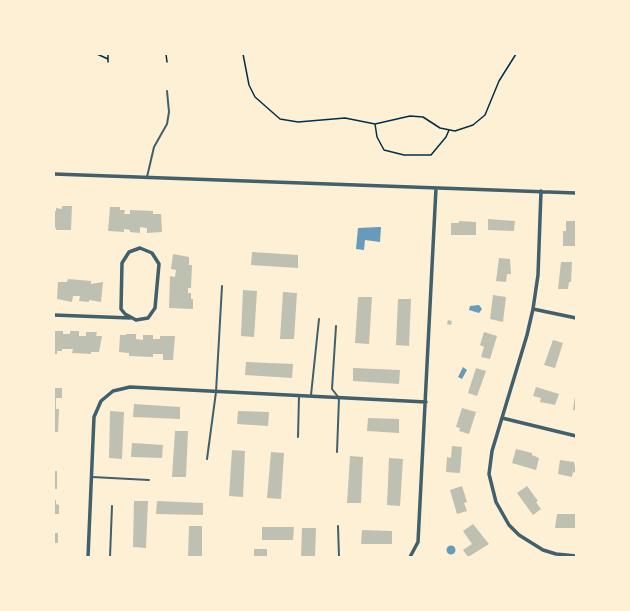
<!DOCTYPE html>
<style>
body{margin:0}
#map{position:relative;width:630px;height:611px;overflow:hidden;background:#fdf0d5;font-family:Lora,serif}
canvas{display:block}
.frame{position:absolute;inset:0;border:55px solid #fdf0d5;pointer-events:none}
</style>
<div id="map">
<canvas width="630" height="611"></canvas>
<div class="frame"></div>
</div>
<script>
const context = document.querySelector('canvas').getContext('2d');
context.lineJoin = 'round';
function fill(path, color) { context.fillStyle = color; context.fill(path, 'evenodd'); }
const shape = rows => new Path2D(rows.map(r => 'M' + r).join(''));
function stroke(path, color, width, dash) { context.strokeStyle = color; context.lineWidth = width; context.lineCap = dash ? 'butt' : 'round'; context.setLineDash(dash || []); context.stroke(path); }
fill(shape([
 [379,227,381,227,380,242,365,240,364,250,356,249,358,228],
 [479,305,482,309,479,313,469,310,470,306],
 [463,367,467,370,462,379,458,377],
 '446.5 550a4.5 4.5 0 1 1 9 0a4.5 4.5 0 1 1-9 0Z'
]), '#669bbc');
fill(shape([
 [62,206,72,206,71,230,56,230,56,228,54,227,54,211,56,211,56,208,62,209],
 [110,207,120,207,120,210,125,210,124,214,130,214,130,210,153,211,153,214,161,214,162,232,147,233,147,228,140,227,140,233,130,232,130,230,124,229,124,232,108,231],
 [488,219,515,221,514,231,488,230],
 [459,221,476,222,476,235,451,235,451,223,459,223],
 [566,221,575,221,576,246,563,246,563,231,566,231],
 [252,252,298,255,298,268,251,265],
 [173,254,189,257,189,265,192,265,191,288,188,288,188,293,191,293,191,299,193,299,193,309,169,308,170,276,175,277,176,270,171,269],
 [499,258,510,259,511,274,507,274,506,282,496,281],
 [561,262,572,262,571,282,569,282,568,289,558,289],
 [68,279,91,281,91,284,103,282,101,302,89,300,89,302,79,301,80,296,73,296,72,302,57,299,58,282,67,282],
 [243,290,257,291,254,337,241,336],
 [283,292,297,293,294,339,280,339],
 [493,295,506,297,503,322,490,319],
 [358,297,372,297,369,344,355,343],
 [398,299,411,299,409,346,396,345],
 [448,320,452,321,451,325,447,324],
 [54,331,63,331,63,334,70,334,70,331,79,331,79,336,86,336,86,332,97,332,96,336,102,336,99,352,91,352,91,354,72,353,73,349,62,349,62,351,57,351,57,354,54,354],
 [484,332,497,336,490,359,481,357,484,347,480,345],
 [126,334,136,334,136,339,143,340,143,335,153,335,153,339,160,339,160,336,175,336,173,360,163,360,163,354,153,354,153,357,129,356,129,353,119,352,120,335,126,335],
 [553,340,563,343,555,368,544,365],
 [246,362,293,364,292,378,245,375],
 [353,368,400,370,399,384,353,381],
 [476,368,486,371,477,396,468,393],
 [536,387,559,394,555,405,540,402,541,398,533,396],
 [54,388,62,388,62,398,56,398,56,409,59,409,58,432,55,432,55,441],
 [575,396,576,397,576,410,573,410],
 [134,404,180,407,180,419,133,417],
 [462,408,476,412,469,434,459,431,460,428,456,427],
 [110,411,124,412,122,459,109,458],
 [238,411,269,412,268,426,237,424],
 [368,418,399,419,399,433,367,431],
 [175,431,188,431,186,477,172,477],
 [132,443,163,445,162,458,131,457],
 [452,446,462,447,460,473,446,472,447,457,451,458],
 [516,449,532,453,532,455,539,458,536,470,512,463],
 [232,450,245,451,243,497,229,496],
 [271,452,284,453,281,499,267,498],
 [350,456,363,457,361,503,347,503],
 [389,458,403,459,400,506,387,505],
 [560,460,574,462,576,473,573,472,572,477,558,474],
 [54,471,57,471,57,489,54,489],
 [462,486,467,502,464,503,467,511,457,514,450,490],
 [527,486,538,501,536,502,541,509,533,515,517,493],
 [54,500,56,500,56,504,59,505,59,514,54,514],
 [134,501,148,501,146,548,133,547],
 [157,501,203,503,203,515,156,514],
 [557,514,576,514,576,528,555,528],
 [473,524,489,544,468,557,463,550,472,544,463,531],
 [189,526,202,526,202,557,188,557],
 [262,527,294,527,293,540,262,540],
 [302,528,316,528,315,557,301,557],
 [362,530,392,531,392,544,361,544],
 [54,533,58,533,58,543,54,543],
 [254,549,267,549,267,557,254,557]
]), '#bec0b2');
stroke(shape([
 [97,54,108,59,108,62],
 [166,54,167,62],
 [243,54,249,85,255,97,280,119,298,122,345,118,375,124,410,116,423,117,440,128,455,131,473,125,485,115,499,81,516,54],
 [108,59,108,54],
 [375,124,377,137,384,150,404,155,431,155,446,137,449,130]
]), '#003049', 1.5);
stroke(shape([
 [147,177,154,147,167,124,169,112,167,91],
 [336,326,332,389,339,398,337,452],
 [311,395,319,319],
 [298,437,299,396],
 [207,459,216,392,222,286],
 [92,477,149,480],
 [338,526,339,557],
 [110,557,112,506]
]), '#3f606c', 2);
stroke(shape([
 [54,174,576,193],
 [541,191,538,275,533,309,527,335,492,451,489,474,496,502,509,525,519,535,543,550,556,554,576,556],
 [140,248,152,253,159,264,155,308,148,318,136,320,125,314,121,309,122,263,129,252,140,248],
 [533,309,576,318],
 [54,315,130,318],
 [502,418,576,436],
 [88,557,94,417,101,401,113,391,130,387,426,402],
 [410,557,418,542,436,188]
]), '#3f606c', 3.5);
</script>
